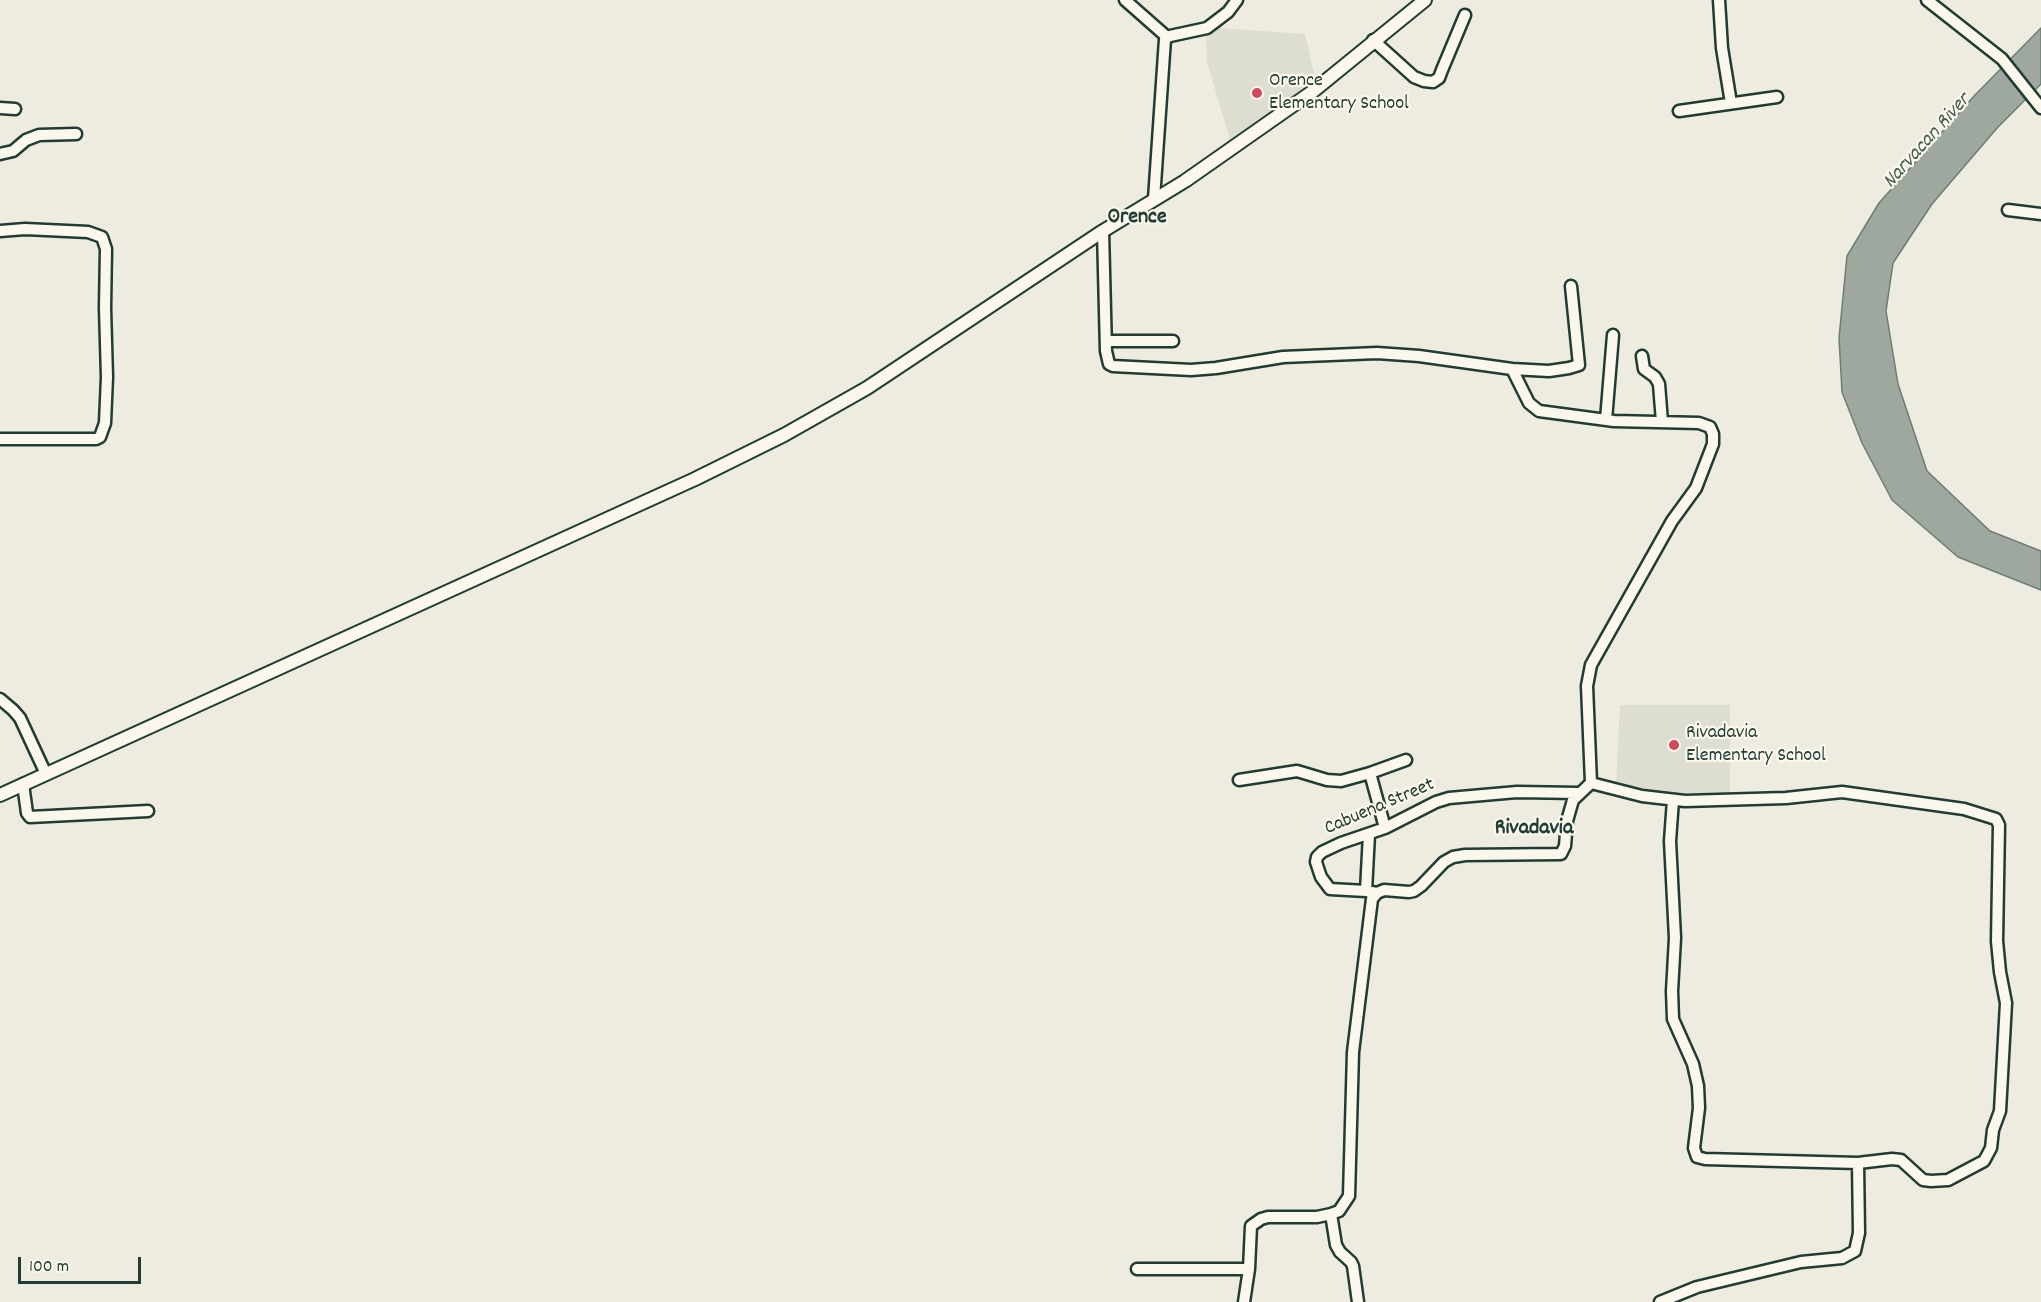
<!DOCTYPE html>
<style>
body{margin:0}
#map{position:relative;width:2041px;height:1302px;overflow:hidden;background:#eeece1;font-family:Dekko,sans-serif}
canvas{display:block}
.scale{position:absolute;left:18px;top:1257px;width:123px;height:27px;box-sizing:border-box;border:3px solid #1f3d34;border-top:0;padding-left:8px;font-size:18px;line-height:21px;white-space:nowrap;color:#1f3d34;-webkit-text-stroke:4px #fbf7ec;paint-order:stroke}
</style>
<div id="map">
<canvas width="2041" height="1302"></canvas>
<div class="scale">100 m</div>
</div>
<script>
const context = document.querySelector('canvas').getContext('2d');
context.lineJoin = 'round';
function fill(path, color) { context.fillStyle = color; context.fill(path, 'evenodd'); }
const shape = rows => new Path2D(rows.map(r => 'M' + r).join(''));
function stroke(path, color, width, dash) { context.strokeStyle = color; context.lineWidth = width; context.lineCap = dash ? 'butt' : 'round'; context.setLineDash(dash || []); context.stroke(path); }
function write(font, color, halo, rows, align = 'center') {
  context.font = font + ' Dekko,sans-serif'; context.lineWidth = 4.5; context.setLineDash([]); context.textBaseline = 'middle'; context.strokeStyle = halo; context.fillStyle = color; for (const [text, x, y, turn = 0] of rows) {
    context.save(); context.translate(x, y); context.rotate((+turn || 0) * Math.PI / 180); context.textAlign = isNaN(turn) ? turn : align; if (halo) context.strokeText(text, 0, 0); context.fillText(text, 0, 0); context.restore();
  }
}
fill(shape([
 [1220,28,1305,34,1315,78,1280,108,1231,143,1207,62,1206,34],
 [1620,705,1730,705,1730,793,1696,795,1654,792,1616,785]
]), '#ddddd2');
const water = shape([
 [2041,28,2041,84,1998,127,1932,204,1893,263,1886,311,1898,384,1927,471,1990,531,2041,551,2041,590,1958,557,1892,500,1862,443,1842,392,1839,338,1847,256,1879,203,1975,95,2041,28]
]);
fill(water, '#9fa89f');
stroke(water, '#6c7d74', 1.5);
const minor = shape([
 [1125,0,1167,37],
 [1719,0,1722,48,1731,103],
 [1927,0,2002,59,2041,108],
 [1373,40,1414,77,1424,81,1433,82,1439,78,1442,70,1465,15],
 [0,108,15,109],
 [1679,111,1777,97],
 [0,154,13,151,26,140,39,135,76,134],
 [1154,199,1165,39,1170,36,1207,28,1228,12,1237,0],
 [2008,210,2041,214],
 [0,231,25,229,88,232,102,237,106,249,105,308,107,377,105,423,100,437,96,439,0,439],
 [1103,231,1106,351,1109,364,1113,366,1191,370,1216,368,1283,357,1377,353,1419,356,1512,369,1529,403,1539,411,1614,421,1699,423,1710,427,1713,434,1713,444,1696,488,1672,521,1591,665,1587,686,1591,783,1642,796,1685,801,1786,798,1842,792,1964,809,1996,819,1999,825,1997,941,2000,972,2006,1003,2000,1111,1993,1130,1991,1148,1984,1161,1948,1180,1931,1181,1923,1180,1901,1160,1892,1159,1858,1163,1705,1159,1697,1157,1694,1148,1699,1108,1698,1086,1693,1064,1673,1019,1672,991,1675,938,1670,841,1673,800],
 [1106,341,1173,341],
 [1642,356,1644,369,1655,377,1659,384,1662,422],
 [1512,369,1549,371,1569,368,1579,365,1571,286],
 [1606,420,1613,335],
 [0,699,13,710,20,718,46,774],
 [1370,773,1385,828],
 [1239,780,1297,771,1327,780,1341,781,1370,773,1406,760],
 [23,784,27,813,30,817,148,811],
 [1366,891,1369,834],
 [1377,893,1366,891,1330,889,1321,877,1316,862,1317,857,1322,852,1341,843,1385,828,1436,802,1449,798,1517,792,1578,793],
 [1331,1214,1336,1245,1340,1252,1351,1262,1353,1266,1358,1302],
 [1137,1269,1249,1269],
 [1244,1302,1249,1269,1251,1226,1261,1219,1268,1217,1317,1217,1331,1214,1339,1211,1349,1196,1353,1052,1372,899,1377,893,1384,890,1409,892,1414,891,1421,886,1444,862,1453,857,1465,855,1561,854,1565,846,1567,821,1573,800,1591,783],
 [1660,1302,1697,1287,1801,1262,1842,1258,1855,1251,1859,1233,1858,1163]
]);
const tertiary = shape([
 [0,795,695,479,784,435,867,388,1103,231,1185,181,1312,92,1425,0]
]);
stroke(minor, '#1f3d34', 15);
stroke(tertiary, '#1f3d34', 16);
stroke(minor, '#fbf7ec', 10);
stroke(tertiary, '#fbf7ec', 12);
for (const [x, y, r, color] of [
 [1257,93,6,"#d1495b"],
 [1674,745,6,"#d1495b"]
]) { const dot = new Path2D(); dot.arc(x, y, r, 0, 2 * Math.PI); context.fillStyle = color; context.fill(dot); stroke(dot, '#fbf7ec', 2); }
write('20px', '#1f3d34', '#fbf7ec', [
 ["Orence",1269,82],
 ["Elementary School",1269,105],
 ["Rivadavia",1686,734],
 ["Elementary School",1686,757]
], 'left');
write('20px', '#1f3d34', '#fbf7ec', [
 ["Cabuena Street",1380,808,-23]
]);
write('italic 21px', '#455d54', '#fbf7ec', [
 ["Narvacan River",1928,142,-48]
]);
write('bold 22px', '#1f3d34', '#fbf7ec', [
 ["Orence",1137,219],
 ["Rivadavia",1534,830]
]);
</script>
